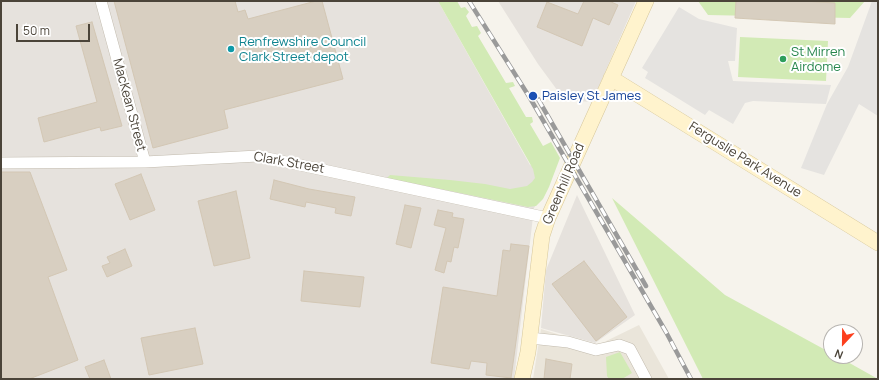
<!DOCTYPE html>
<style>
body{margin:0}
#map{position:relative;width:879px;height:380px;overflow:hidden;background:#f6f3ec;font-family:Manrope,sans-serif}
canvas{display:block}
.frame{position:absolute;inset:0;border:2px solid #4b4439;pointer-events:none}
.north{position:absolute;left:823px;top:324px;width:40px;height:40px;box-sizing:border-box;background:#fff;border:1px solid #b7b4b0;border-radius:50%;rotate:202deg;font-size:11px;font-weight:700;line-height:16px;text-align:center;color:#4b4439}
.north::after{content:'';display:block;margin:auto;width:14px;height:18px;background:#fc3f1d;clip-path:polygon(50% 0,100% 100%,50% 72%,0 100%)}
.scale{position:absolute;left:16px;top:24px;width:74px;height:18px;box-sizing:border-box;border:2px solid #4b4439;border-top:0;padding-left:5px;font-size:12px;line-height:14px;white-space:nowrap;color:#4b4439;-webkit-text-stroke:3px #fff;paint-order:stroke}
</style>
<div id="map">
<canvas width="879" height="380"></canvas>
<div class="frame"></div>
<div class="north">N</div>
<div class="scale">50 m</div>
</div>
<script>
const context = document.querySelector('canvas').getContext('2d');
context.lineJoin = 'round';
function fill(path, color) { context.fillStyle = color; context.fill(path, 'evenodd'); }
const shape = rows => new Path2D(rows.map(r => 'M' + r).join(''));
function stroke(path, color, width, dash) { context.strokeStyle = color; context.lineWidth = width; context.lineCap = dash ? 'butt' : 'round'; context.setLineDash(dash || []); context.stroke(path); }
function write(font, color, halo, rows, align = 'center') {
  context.font = font + ' Manrope,sans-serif'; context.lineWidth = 4; context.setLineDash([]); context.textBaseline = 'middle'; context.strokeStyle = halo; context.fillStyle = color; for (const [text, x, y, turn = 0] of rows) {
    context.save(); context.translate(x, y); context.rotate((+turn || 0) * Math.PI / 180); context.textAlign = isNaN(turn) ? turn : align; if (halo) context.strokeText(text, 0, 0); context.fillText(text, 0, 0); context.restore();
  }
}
fill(shape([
 [639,325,669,379,533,379,541,329,596,346]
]), '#eae5da');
fill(shape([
 [1,1,438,1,530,165,550,174,540,199,534,208,514,379,1,379],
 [498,1,636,1,592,102,566,100,563,98,538,64],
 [577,195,635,315,595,343,541,328,546,270]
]), '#e6e2dd');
fill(shape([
 [438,1,457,1,461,8,465,7,469,12,466,16,472,27,477,26,481,33,478,36,506,83,513,82,515,86,509,88,526,117,532,117,533,122,530,124,543,146,551,142,560,158,549,187,543,199,536,206,528,207,387,178,390,175,450,180,485,184,510,189,527,186,532,182,535,178,533,169],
 [698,1,865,1,850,18,708,15],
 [740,37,828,41,826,81,738,77],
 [612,198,725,295,831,353,831,356,837,356,878,379,703,379],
 [620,352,632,373,622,379,609,379,607,376,606,357]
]), '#d2eab5');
fill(shape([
 [872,1,878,1,878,116,859,104,824,175,801,168,827,104,848,67],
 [679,7,699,19,737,28,735,61,728,61,733,81,831,85,826,104,753,101,745,103,733,124,709,110,705,115,645,78,648,72,642,68]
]), '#e5e3e0');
const building = shape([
 [114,1,235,1,238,12,245,10,248,19,316,1,322,1,343,79,224,110,228,128,153,148,114,1],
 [584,1,609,1,618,5,609,25,593,18,582,46,537,27,547,2,578,14,584,1],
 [736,1,801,1,835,3,835,24,735,18,736,1],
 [92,22,122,126,101,131,100,127,44,142,38,118,97,102,76,26,92,22],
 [1,172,30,172,67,270,48,277,78,360,29,379,1,379,1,172],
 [141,174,155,210,130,220,115,184,141,174],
 [274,180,309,189,355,197,351,216,335,213,336,208,306,202,305,207,270,199,274,180],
 [236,191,250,258,214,266,198,201,236,191],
 [405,205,421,208,411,248,396,244,405,205],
 [438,210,453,213,452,217,464,219,458,248,454,247,451,262,447,261,444,273,435,270,446,228,434,225,438,210],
 [511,244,529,246,511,378,486,375,487,363,471,361,469,369,431,363,443,287,497,296,503,250,510,251,511,244],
 [125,249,132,266,107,277,102,266,110,263,107,257,125,249],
 [584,261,627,317,596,341,552,284,584,261],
 [304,271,364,277,360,307,301,301,304,271],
 [195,328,203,364,149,375,141,338,195,328],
 [546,359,572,364,570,379,544,379,546,359],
 [104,360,111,379,90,379,85,367,104,360]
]);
fill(building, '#d8cfc1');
stroke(building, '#d3c7b4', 1);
const street = shape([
 [101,1,145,162],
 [1,163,145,162,258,156,548,218],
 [530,338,568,342,596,350,619,345,630,349,646,379]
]);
const secondary = shape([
 [611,78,878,243],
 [522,379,528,352,542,236,548,218,646,1]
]);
stroke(street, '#c2bbae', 12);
stroke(secondary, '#d6c79b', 16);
stroke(street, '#fff', 11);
stroke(secondary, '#fff3cd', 15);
const rail = shape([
 [469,1,530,98,666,332,691,379],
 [538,99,646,286]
]);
stroke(rail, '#9a9a9a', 4.5);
stroke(rail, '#fff', 3, [9]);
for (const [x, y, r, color] of [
 [231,49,4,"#0f9aa8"],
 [783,59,4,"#2e9e5b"],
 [533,96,5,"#1a4fb4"]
]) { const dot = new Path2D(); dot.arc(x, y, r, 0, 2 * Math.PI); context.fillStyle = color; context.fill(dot); stroke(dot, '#fff', 1.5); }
write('13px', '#0d838f', '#fff', [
 ["Renfrewshire Council",239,42],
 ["Clark Street depot",239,57]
], 'left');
write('13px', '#27864d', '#fff', [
 ["St Mirren",791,52],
 ["Airdome",791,67]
], 'left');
write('13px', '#164399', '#fff', [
 ["Paisley St James",542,96]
], 'left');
write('13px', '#4b4439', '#fff', [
 ["MacKean Street",129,105,75],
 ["Ferguslie Park Avenue",745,160,32],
 ["Clark Street",289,163,10],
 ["Greenhill Road",564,184,-67]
]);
</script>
